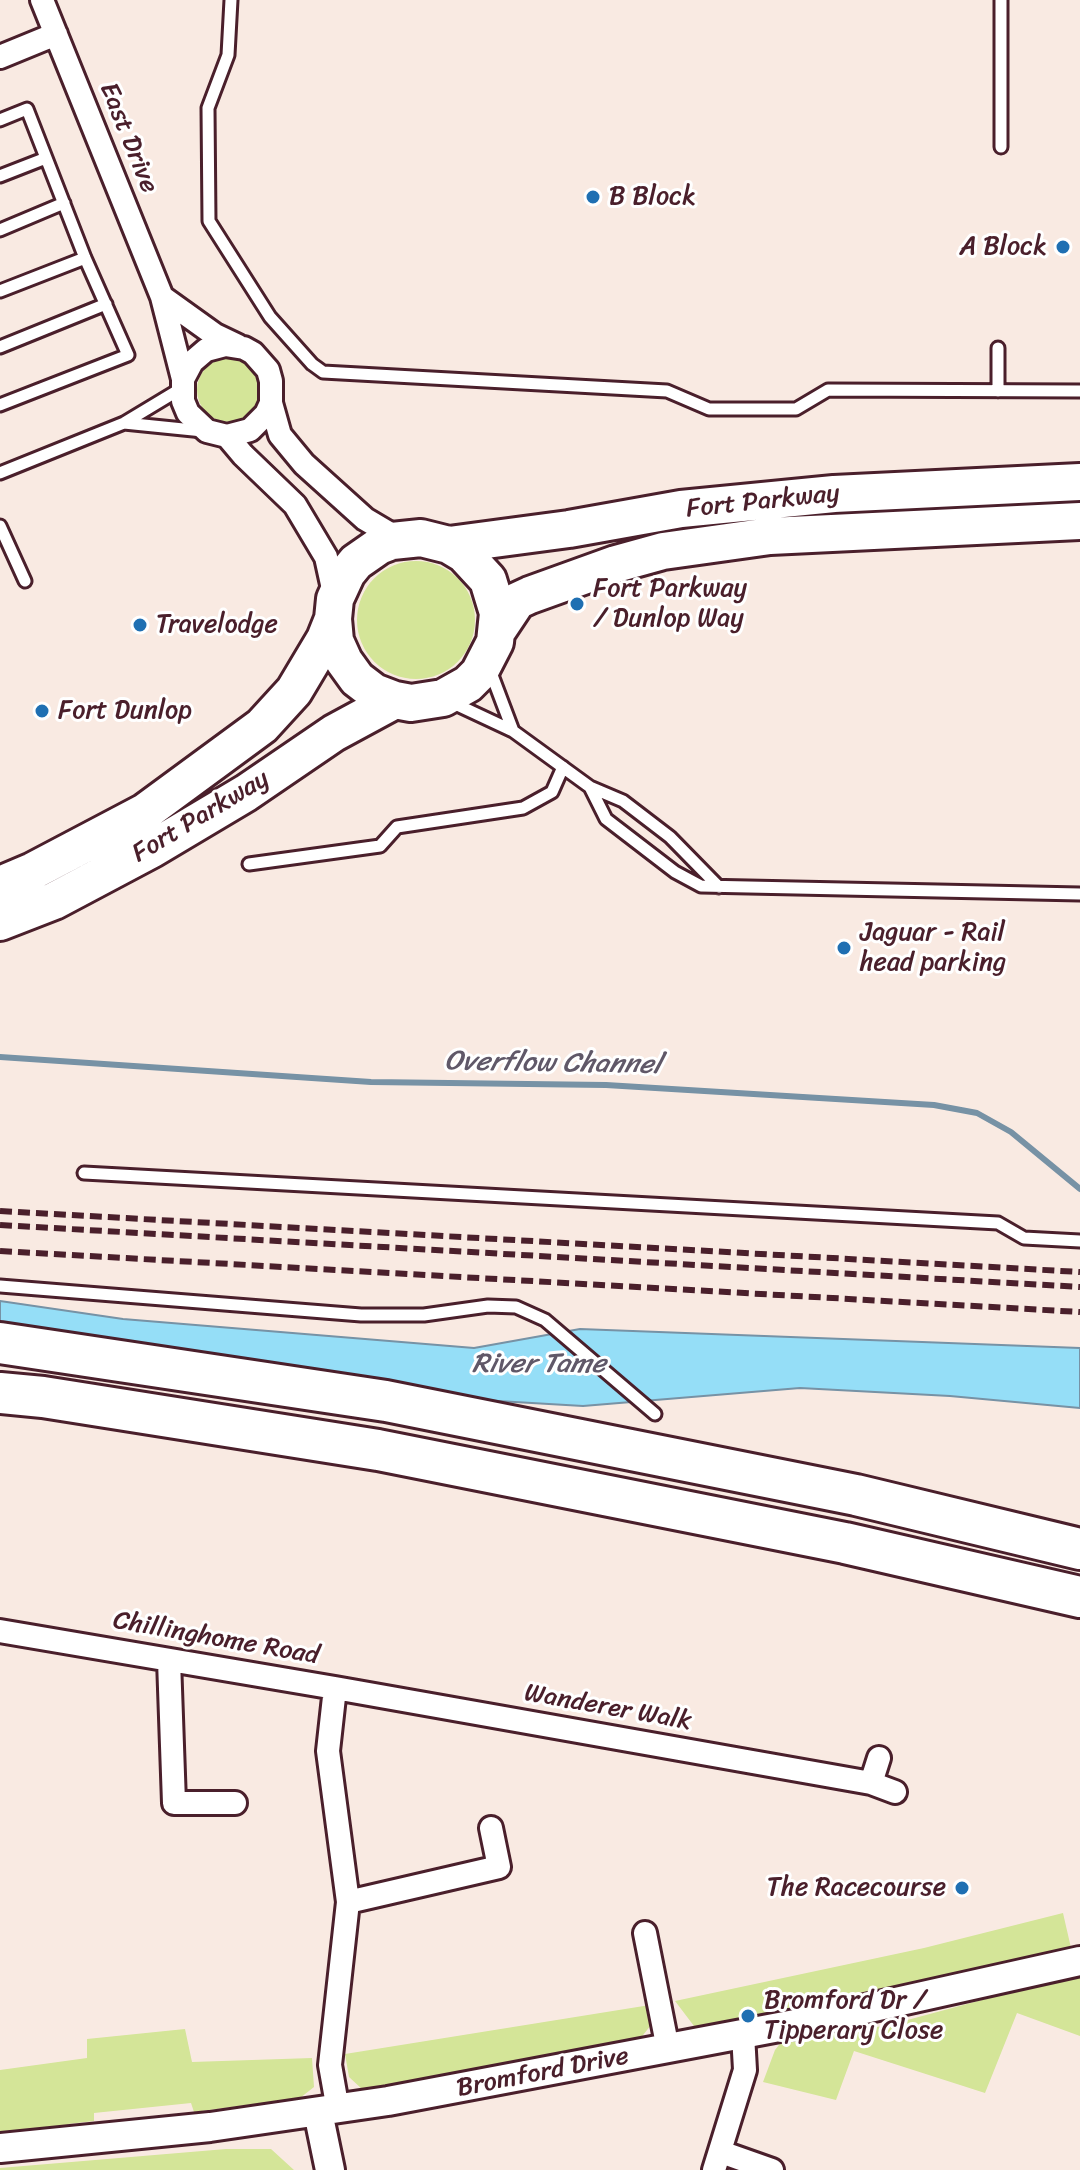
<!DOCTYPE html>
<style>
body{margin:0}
canvas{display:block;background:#f9eae2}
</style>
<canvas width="1080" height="2170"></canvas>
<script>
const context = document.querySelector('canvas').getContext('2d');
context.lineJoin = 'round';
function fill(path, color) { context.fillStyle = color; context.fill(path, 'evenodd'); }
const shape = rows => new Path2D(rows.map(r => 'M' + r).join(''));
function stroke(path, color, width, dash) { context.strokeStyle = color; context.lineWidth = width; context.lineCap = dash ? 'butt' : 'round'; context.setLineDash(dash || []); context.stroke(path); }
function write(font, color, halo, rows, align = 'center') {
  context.font = font + ' Sriracha,sans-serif'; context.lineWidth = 6; context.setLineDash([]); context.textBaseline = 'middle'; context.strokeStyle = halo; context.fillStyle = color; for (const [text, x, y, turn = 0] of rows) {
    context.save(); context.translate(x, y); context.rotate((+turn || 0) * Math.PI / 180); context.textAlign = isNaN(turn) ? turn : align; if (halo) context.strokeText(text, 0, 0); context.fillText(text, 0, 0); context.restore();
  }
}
fill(shape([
 '197 390a32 32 0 1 1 64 0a32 32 0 1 1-64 0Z',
 '357 620a59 59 0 1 1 118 0a59 59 0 1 1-118 0Z',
 [1063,1913,1071,1948,1061,1952,796,2012,703,2030,694,2026,675,2001,924,1948],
 [1075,1975,1080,1977,1080,2036,1017,2013,985,2093,854,2051,836,2100,763,2082,775,2050,786,2036,885,2026],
 [650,2005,651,2025,636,2044,394,2087,363,2090,349,2077,345,2054],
 [185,2029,192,2062,312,2058,314,2087,300,2098,194,2112,191,2103,94,2113,94,2121,68,2124,68,2128,0,2135,0,2070,87,2058,87,2039],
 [226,2149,271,2149,294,2170,0,2170,0,2168]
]), '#d4e598');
const water = shape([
 [0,1301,123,1319,474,1348,580,1329,1080,1348,1080,1408,950,1396,800,1388,583,1406,293,1389,0,1352,0,1301]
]);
fill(water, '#95def7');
stroke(water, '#7792a5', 2);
stroke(shape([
 [0,1057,371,1082,606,1085,934,1105,977,1113,1011,1132,1080,1189]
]), '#7792a5', 6);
const service = shape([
 [231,0,228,55,208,108,209,221,270,317,312,364,323,372,667,391,709,409,796,409,828,390,1080,391],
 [0,120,27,109,85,258,128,355,0,405],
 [1001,147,1001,0],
 [0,176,46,158],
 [0,230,64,203],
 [0,291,85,258],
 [0,347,106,304],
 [998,391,998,348],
 [124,423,203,431],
 [0,473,124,423,182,388],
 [0,526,25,581],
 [490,670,513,731],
 [451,702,513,731,590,787,623,801,670,837,719,887],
 [590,787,606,819,675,872,701,886,1080,894],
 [249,864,380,846,397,827,523,808,552,792,563,767],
 [84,1173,998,1223,1024,1238,1080,1241],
 [0,1286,361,1315,424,1315,488,1306,516,1307,545,1320,655,1414]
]);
const minor = shape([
 [42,0,162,297,183,379],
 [0,57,56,34],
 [162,297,215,335,238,346],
 [271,403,266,414,250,430,227,436,207,431,188,413,183,401,183,379,192,362,206,350,225,345,244,348,253,353,268,370,271,381,271,403,280,435,304,464,365,519,392,535,405,538],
 [227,436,243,455,295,505,326,557,335,598],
 [0,1631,335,1688,328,1751,348,1902,330,2065,338,2110],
 [169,1660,174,1803,235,1803],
 [335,1688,871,1783,895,1792],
 [871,1783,879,1758],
 [348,1902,499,1867,491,1828],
 [645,1933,668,2049],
 [721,2152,772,2170],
 [714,2170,745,2070,743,2034]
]);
const tertiary = shape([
 [318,2112,330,2170],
 [0,2148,210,2127,388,2101,811,2021,1080,1961]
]);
const primary = shape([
 [449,545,569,529,681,509,834,494,1080,482],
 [497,631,517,601,530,595,616,564,663,551,770,536,1080,521],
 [0,885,33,871,145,812,262,726,294,691,325,639,333,619,335,599,347,573,356,562,379,546,392,541,421,538,449,545,464,554,488,580,498,613,495,642,479,673,468,684,443,698,411,703,395,700,374,692,357,679,344,661,335,641,333,619],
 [0,922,54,901,152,849,246,793,334,733,395,700]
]);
const motorway = shape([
 [0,1343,386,1401,856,1495,1080,1549],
 [0,1393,43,1397,378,1450,845,1543,1080,1597]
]);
stroke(service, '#4a1f2b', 17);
stroke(minor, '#4a1f2b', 28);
stroke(tertiary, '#4a1f2b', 34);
stroke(primary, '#4a1f2b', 42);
stroke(motorway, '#4a1f2b', 46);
stroke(service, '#fff', 11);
stroke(minor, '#fff', 22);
stroke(tertiary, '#fff', 28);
stroke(primary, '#fff', 36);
stroke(motorway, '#fff', 40);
stroke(shape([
 [0,1211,1080,1272],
 [0,1225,1080,1287],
 [0,1251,1080,1312]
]), '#4a1f2b', 6, [12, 6]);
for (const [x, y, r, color] of [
 [593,197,8,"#1f6fb2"],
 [1063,247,8,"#1f6fb2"],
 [577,604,8,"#1f6fb2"],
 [140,625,8,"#1f6fb2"],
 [42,711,8,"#1f6fb2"],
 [844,948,8,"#1f6fb2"],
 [962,1888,8,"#1f6fb2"],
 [748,2016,8,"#1f6fb2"]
]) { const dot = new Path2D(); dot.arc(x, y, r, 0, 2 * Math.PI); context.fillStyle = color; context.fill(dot); stroke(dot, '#fff', 3); }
write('26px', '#4a1f2b', '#fff', [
 ["East Drive",128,138,68],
 ["Fort Parkway",763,502,-6],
 ["Fort Parkway",201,817,-31],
 ["Chillinghome Road",216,1639,10],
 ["Wanderer Walk",608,1708,10],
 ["Bromford Drive",543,2073,-11]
]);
write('26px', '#4a1f2b', '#fff', [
 ["B Block",609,197],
 ["A Block",1047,247,"right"],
 ["Fort Parkway",593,589],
 ["/ Dunlop Way",593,619],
 ["Travelodge",156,625],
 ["Fort Dunlop",58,711],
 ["Jaguar - Rail",860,933],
 ["head parking",860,963],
 ["The Racecourse",946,1888,"right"],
 ["Bromford Dr /",764,2001],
 ["Tipperary Close",764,2031]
], 'left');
write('italic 28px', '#605868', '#fff', [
 ["Overflow Channel",553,1064,1],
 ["River Tame",539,1365]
]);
</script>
